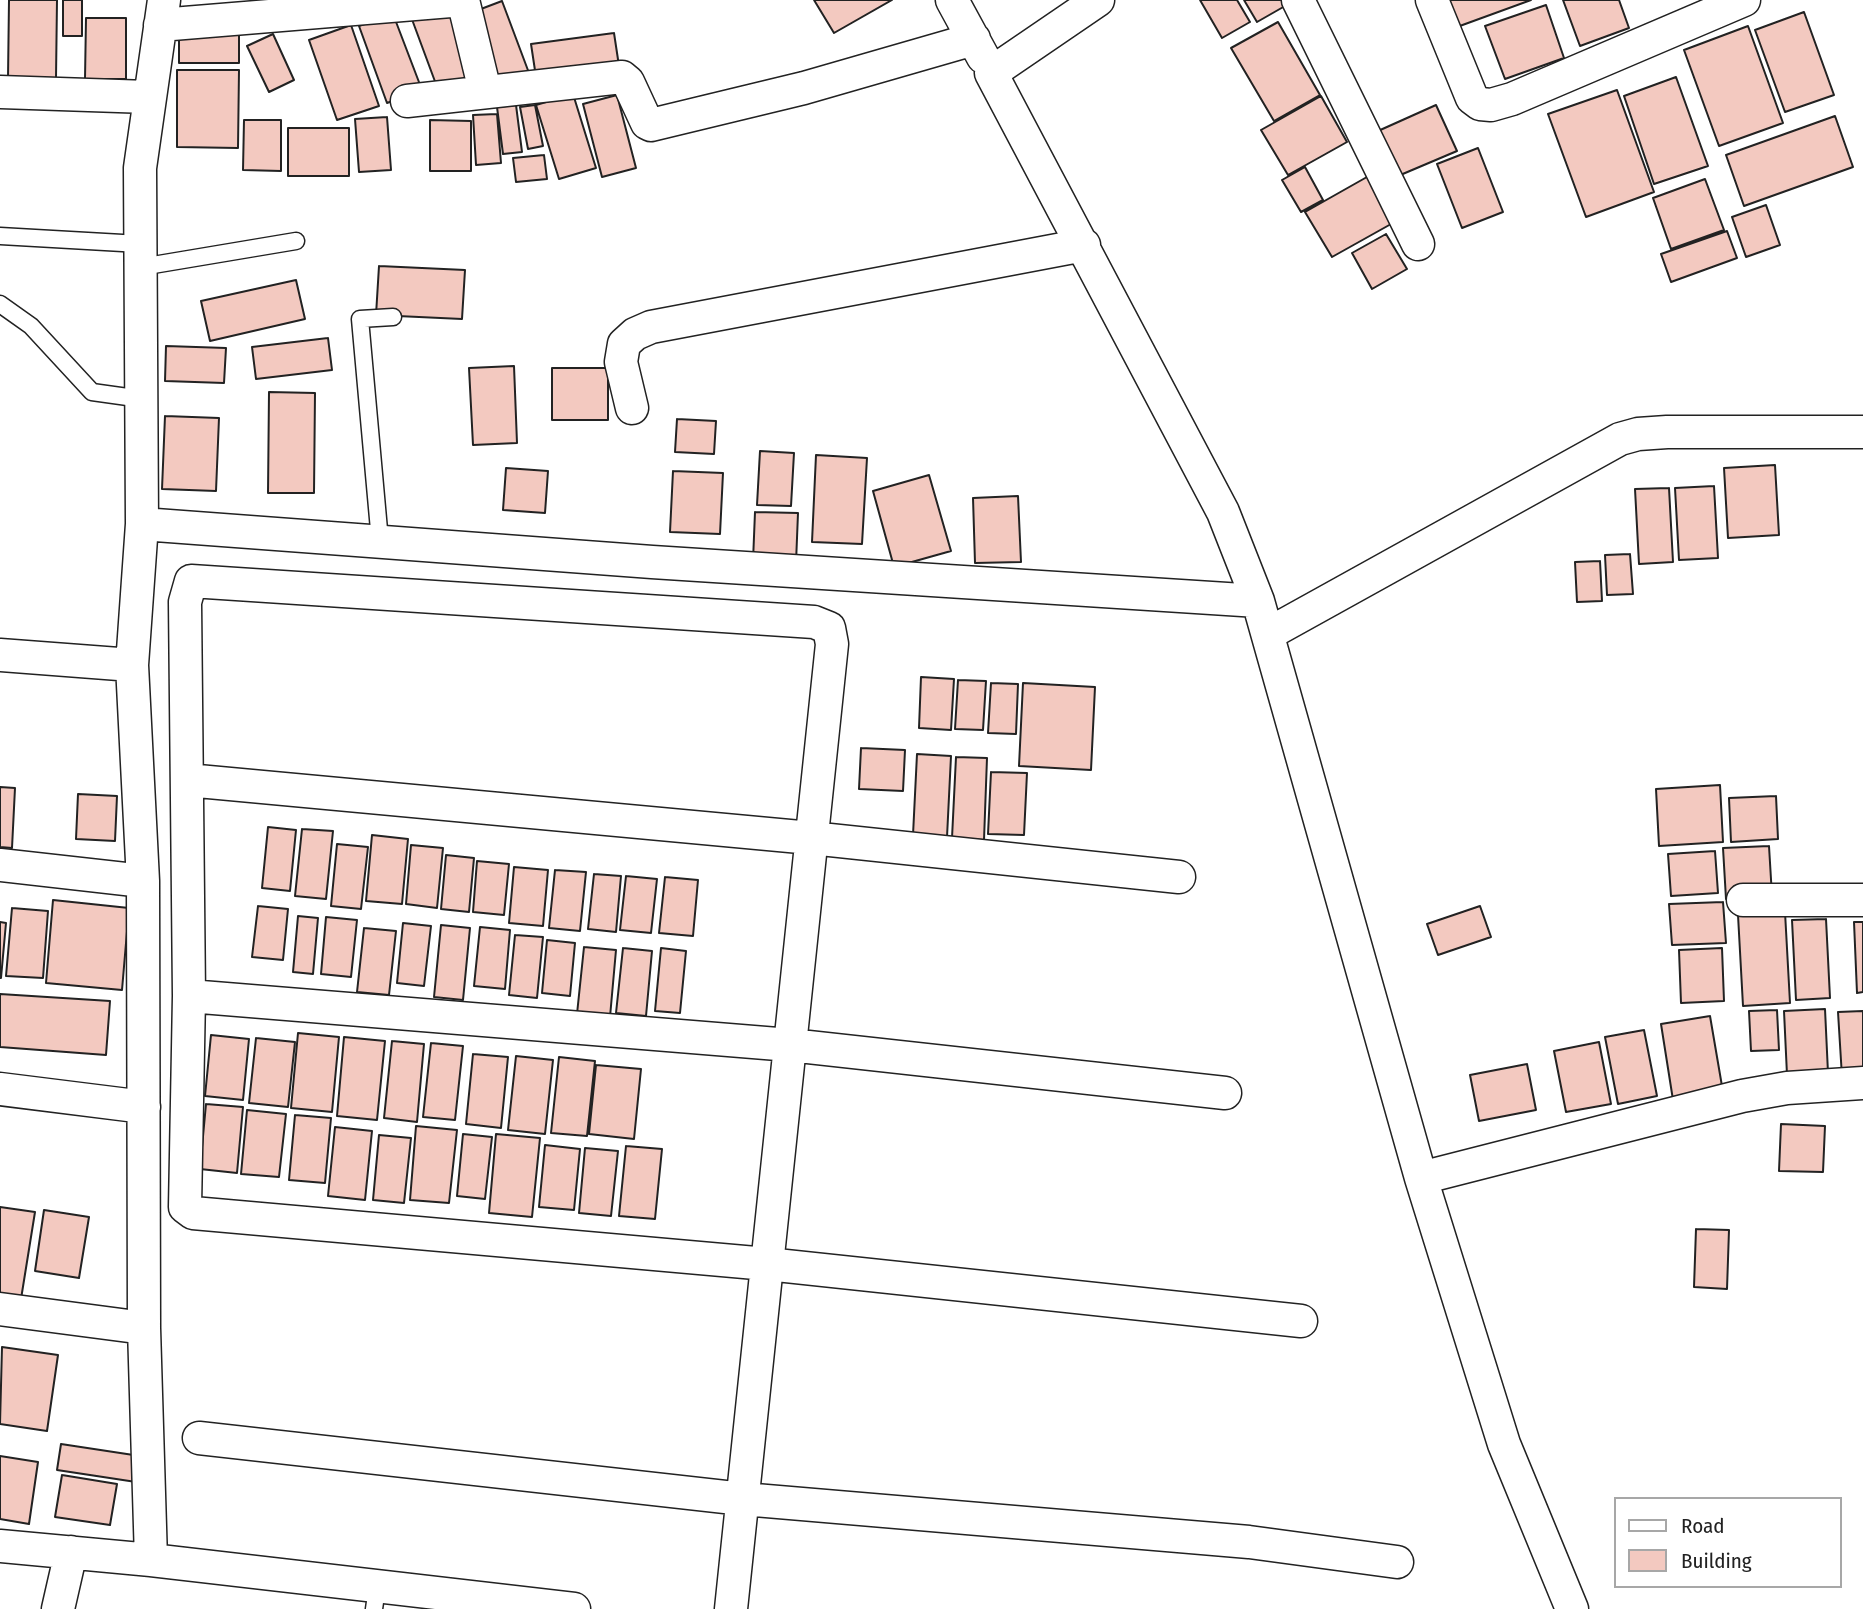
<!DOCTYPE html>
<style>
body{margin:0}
#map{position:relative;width:1863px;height:1609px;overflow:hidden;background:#fff;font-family:"Fira Sans Condensed",sans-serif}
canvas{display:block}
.legend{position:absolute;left:1614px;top:1497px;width:228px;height:91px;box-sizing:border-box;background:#fff;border:2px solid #a7a7a7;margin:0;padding:9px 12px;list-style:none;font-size:21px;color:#222}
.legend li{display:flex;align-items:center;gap:14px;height:35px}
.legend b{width:35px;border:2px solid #a7a7a7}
</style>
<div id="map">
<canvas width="1863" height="1609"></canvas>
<ul class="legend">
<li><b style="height:9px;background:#fff"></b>Road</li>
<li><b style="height:19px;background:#f3c9c0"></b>Building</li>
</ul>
</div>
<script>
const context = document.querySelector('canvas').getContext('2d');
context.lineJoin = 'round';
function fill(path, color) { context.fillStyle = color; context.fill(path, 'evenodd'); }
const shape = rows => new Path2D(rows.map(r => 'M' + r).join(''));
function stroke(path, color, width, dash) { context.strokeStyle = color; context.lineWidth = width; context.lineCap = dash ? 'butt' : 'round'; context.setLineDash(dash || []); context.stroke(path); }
const building = shape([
 [9,0,57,0,56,78,8,78,9,0],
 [63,0,82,0,82,36,63,36,63,0],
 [814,0,892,0,834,33,814,0],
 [1200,0,1237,0,1250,22,1222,38,1200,0],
 [1244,0,1282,0,1285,6,1257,22,1244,0],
 [1447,0,1531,0,1457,27,1447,0],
 [1563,0,1619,0,1629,28,1580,46,1563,0],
 [502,1,529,73,499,83,473,12,502,1],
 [445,2,474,82,440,95,410,14,445,2],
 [1546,5,1564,58,1505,79,1485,26,1546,5],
 [1804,12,1834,95,1785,112,1755,30,1804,12],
 [393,14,422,90,387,103,359,26,393,14],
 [86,18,126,18,126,79,85,79,86,18],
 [1278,22,1320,95,1274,121,1231,48,1278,22],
 [351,25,379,106,337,120,309,40,351,25],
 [1748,26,1783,123,1719,146,1684,50,1748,26],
 [179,33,239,34,239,63,179,63,179,33],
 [614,33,619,66,536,77,531,44,614,33],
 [273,34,294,80,269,92,247,46,273,34],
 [177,70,239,70,238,148,177,147,177,70],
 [1676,77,1708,166,1654,184,1624,96,1676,77],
 [1617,90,1654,192,1586,217,1548,114,1617,90],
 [573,94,596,168,559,179,536,105,573,94],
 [617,95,636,168,602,177,583,104,617,95],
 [1321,96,1347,142,1288,175,1261,130,1321,96],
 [516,105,522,152,503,154,497,107,516,105],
 [535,105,543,146,528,149,520,107,535,105],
 [1436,105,1457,151,1398,176,1378,131,1436,105],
 [497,114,501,163,476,165,473,115,497,114],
 [1835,116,1853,167,1744,206,1726,155,1835,116],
 [387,117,391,170,359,172,355,119,387,117],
 [244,120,281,120,281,171,243,170,244,120],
 [430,120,471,121,471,171,430,171,430,120],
 [288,128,349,128,349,176,288,176,288,128],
 [1478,148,1503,212,1462,228,1437,164,1478,148],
 [544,155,547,179,516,182,513,158,544,155],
 [1305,167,1323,200,1301,212,1282,180,1305,167],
 [1374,173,1400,219,1332,257,1305,212,1374,173],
 [1705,179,1724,230,1671,249,1653,198,1705,179],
 [1766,205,1780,245,1746,257,1732,217,1766,205],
 [1727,231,1737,258,1671,282,1661,254,1727,231],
 [1386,234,1407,269,1372,289,1352,253,1386,234],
 [379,266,465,270,462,319,376,315,379,266],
 [296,280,305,319,210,341,201,301,296,280],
 [328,338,332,370,256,379,252,347,328,338],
 [166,346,226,348,224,383,165,381,166,346],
 [514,366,517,443,473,445,469,368,514,366],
 [552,368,608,368,608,420,552,420,552,368],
 [269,392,315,393,314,493,268,493,269,392],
 [165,416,219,418,216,491,162,489,165,416],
 [677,419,716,421,714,454,675,452,677,419],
 [760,451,794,453,791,506,757,505,760,451],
 [816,455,867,458,862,544,812,542,816,455],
 [1775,465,1779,535,1728,538,1724,468,1775,465],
 [506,468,548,471,545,513,503,510,506,468],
 [673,471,723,473,720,534,670,532,673,471],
 [929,475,951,551,894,567,873,491,929,475],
 [1714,486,1718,558,1679,560,1675,488,1714,486],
 [1669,488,1673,562,1639,564,1635,489,1669,488],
 [1018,496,1021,562,975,563,973,498,1018,496],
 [755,512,798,513,796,563,753,561,755,512],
 [1630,554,1633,594,1607,595,1605,555,1630,554],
 [1600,561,1602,601,1577,602,1575,562,1600,561],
 [921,677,954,679,951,730,919,728,921,677],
 [958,680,986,681,983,730,955,729,958,680],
 [991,683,1018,684,1016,734,988,733,991,683],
 [1023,683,1095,687,1091,770,1019,766,1023,683],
 [861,748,905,750,903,791,859,789,861,748],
 [917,754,951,756,947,837,913,835,917,754],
 [956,757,987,758,984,840,952,838,956,757],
 [991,772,1027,773,1024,835,988,834,991,772],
 [1720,785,1723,842,1659,846,1656,789,1720,785],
 [0,787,15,788,12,848,0,847,0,787],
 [78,794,117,796,115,841,76,839,78,794],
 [1776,796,1778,839,1731,842,1729,798,1776,796],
 [268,827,296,830,290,891,262,888,268,827],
 [302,829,333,831,326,899,295,896,302,829],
 [372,835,408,839,402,904,366,901,372,835],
 [337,844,368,847,361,909,331,906,337,844],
 [411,845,443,848,437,908,406,904,411,845],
 [1769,846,1772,896,1726,899,1723,848,1769,846],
 [1715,851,1718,893,1671,896,1668,854,1715,851],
 [446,855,474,858,469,912,441,909,446,855],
 [477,861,509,864,504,915,473,912,477,861],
 [514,867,548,870,543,926,509,923,514,867],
 [555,870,586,872,580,931,549,928,555,870],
 [594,874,621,876,616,932,588,929,594,874],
 [626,876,657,879,651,933,620,930,626,876],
 [665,877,698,880,693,936,659,933,665,877],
 [53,900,129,908,122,990,46,983,53,900],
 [1723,902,1726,943,1672,945,1669,904,1723,902],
 [258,906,288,909,283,960,252,957,258,906],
 [1480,906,1491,937,1438,955,1427,924,1480,906],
 [12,908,48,911,43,978,6,976,12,908],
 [1785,912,1790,1003,1743,1006,1738,915,1785,912],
 [298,916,318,918,313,974,293,972,298,916],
 [326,917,357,920,351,977,321,974,326,917],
 [1826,919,1830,998,1796,1000,1792,920,1826,919],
 [0,922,6,923,1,978,0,978,0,922],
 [1854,922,1863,922,1863,992,1857,993,1854,922],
 [403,923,431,926,424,986,397,983,403,923],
 [441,925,470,928,463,1000,434,997,441,925],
 [480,927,510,930,505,989,474,986,480,927],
 [364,928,396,931,389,995,357,992,364,928],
 [515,935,543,937,537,998,509,995,515,935],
 [547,940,575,943,570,996,542,993,547,940],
 [584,947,616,950,610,1017,577,1014,584,947],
 [623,948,652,951,646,1016,616,1013,623,948],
 [661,948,686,951,680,1013,655,1011,661,948],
 [1722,948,1724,1001,1681,1003,1679,950,1722,948],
 [0,994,110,1001,106,1055,0,1047,0,994],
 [1825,1009,1828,1073,1787,1075,1784,1011,1825,1009],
 [1777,1010,1779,1050,1751,1051,1749,1011,1777,1010],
 [1863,1011,1863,1076,1842,1077,1838,1012,1863,1011],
 [1710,1016,1723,1092,1673,1100,1661,1024,1710,1016],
 [1644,1030,1657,1096,1618,1104,1605,1037,1644,1030],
 [298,1033,339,1037,332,1112,291,1108,298,1033],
 [211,1035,249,1039,243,1100,205,1096,211,1035],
 [344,1037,385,1041,377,1120,337,1116,344,1037],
 [256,1038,295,1042,288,1107,249,1103,256,1038],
 [392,1041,424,1044,417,1122,384,1118,392,1041],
 [1599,1042,1611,1104,1566,1112,1554,1051,1599,1042],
 [431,1043,463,1046,455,1120,423,1117,431,1043],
 [473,1054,508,1057,501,1128,466,1124,473,1054],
 [516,1056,553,1060,545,1134,508,1130,516,1056],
 [559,1057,595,1061,587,1136,551,1133,559,1057],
 [1527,1064,1536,1110,1479,1121,1470,1075,1527,1064],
 [596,1065,641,1069,634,1139,589,1134,596,1065],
 [206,1104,243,1107,237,1173,200,1169,206,1104],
 [247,1110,286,1114,279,1177,241,1174,247,1110],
 [295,1115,331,1118,325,1183,289,1180,295,1115],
 [1781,1124,1825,1126,1823,1172,1779,1171,1781,1124],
 [416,1126,457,1130,449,1203,410,1200,416,1126],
 [335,1127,372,1131,365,1200,328,1196,335,1127],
 [463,1134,492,1137,485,1199,457,1196,463,1134],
 [496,1134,540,1138,532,1217,489,1213,496,1134],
 [379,1135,411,1138,404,1203,373,1200,379,1135],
 [545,1145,580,1149,574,1210,539,1207,545,1145],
 [626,1146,662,1149,655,1219,619,1216,626,1146],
 [585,1148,618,1151,611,1216,579,1213,585,1148],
 [0,1207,35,1212,21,1299,0,1295,0,1207],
 [44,1210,89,1217,79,1278,35,1271,44,1210],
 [1696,1229,1729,1230,1727,1289,1694,1287,1696,1229],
 [2,1347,58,1355,47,1431,0,1424,2,1347],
 [61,1444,140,1456,136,1482,57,1470,61,1444],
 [0,1456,38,1462,29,1524,0,1519,0,1456],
 [62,1475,117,1484,110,1525,55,1517,62,1475]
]);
fill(building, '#f3c9c0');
stroke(building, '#222', 2);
const service = shape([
 [0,236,140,244],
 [141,267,296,241],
 [0,304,31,326,92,392,142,399],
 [380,541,360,319,393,317],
 [374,1609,377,1588]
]);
const minor = shape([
 [952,0,983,57],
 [1098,0,991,73,1223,512,1258,601,1421,1178,1504,1444,1572,1609],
 [1298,0,1418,244],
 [1432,0,1472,98,1480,104,1491,105,1512,99,1744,0],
 [160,25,463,0,485,91],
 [0,92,148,97],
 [407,101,622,77,628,82,647,123,651,125,804,88,974,39],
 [632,408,621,362,624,344,635,334,651,327,1084,245],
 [142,524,652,562,1258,601],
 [1268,634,1620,439,1638,434,1667,432,1863,432],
 [0,655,132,665],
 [187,780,811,838,1179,877],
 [0,865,143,881],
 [1743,900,1863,900],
 [189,996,185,602,191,581,814,622,829,628,832,644,731,1609],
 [0,1089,144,1107],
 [1225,1093,790,1045,189,996,185,1207,193,1213,767,1264,1301,1321],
 [1421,1178,1742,1096,1787,1088,1863,1083],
 [0,1309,144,1328],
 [199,1438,743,1499,1249,1542,1397,1562],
 [0,1546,151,1560,574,1609],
 [151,1560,144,1328,143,881,132,665,142,524,140,168,164,0],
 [58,1609,71,1552]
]);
stroke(service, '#222', 19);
stroke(minor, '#222', 35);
stroke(service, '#fff', 16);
stroke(minor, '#fff', 32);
</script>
